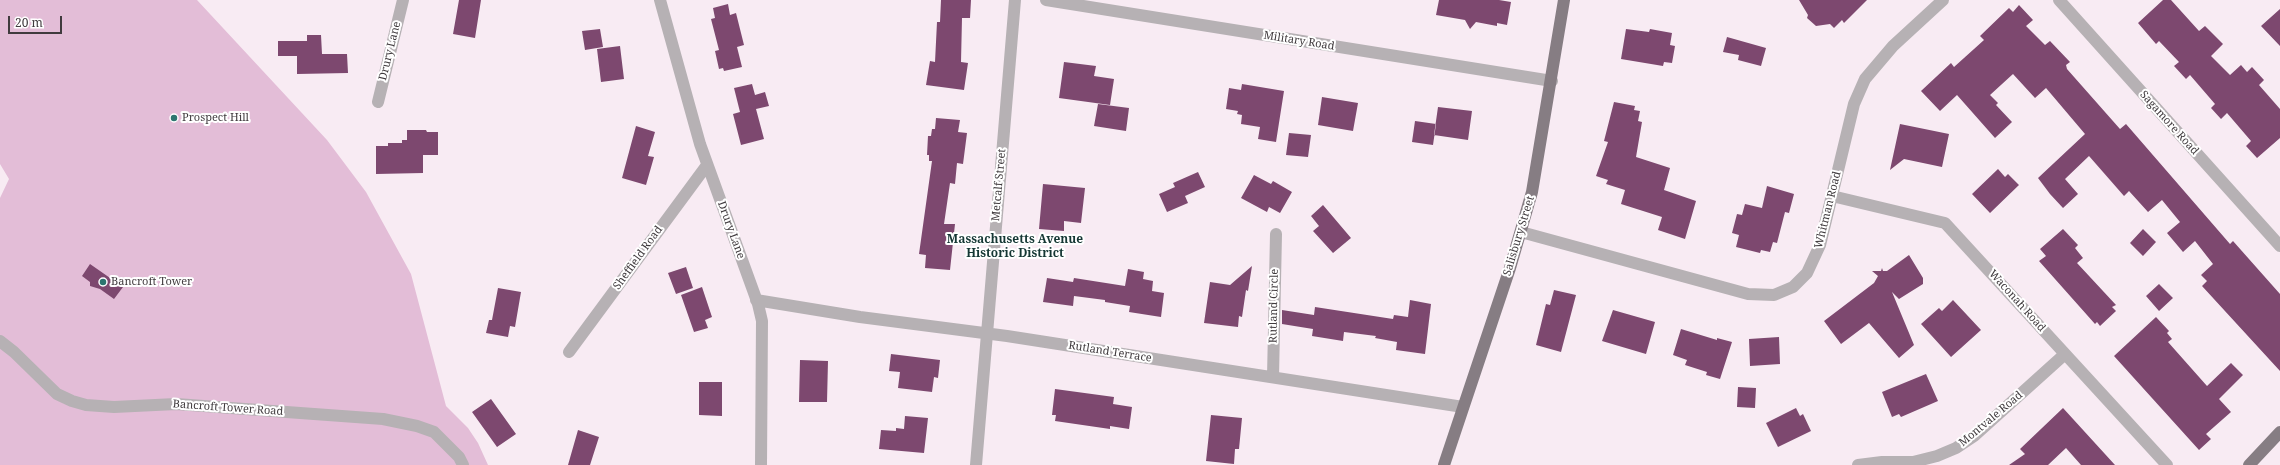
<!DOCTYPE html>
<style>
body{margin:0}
#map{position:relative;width:2280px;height:465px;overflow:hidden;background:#f8ebf3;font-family:"Noto Serif",serif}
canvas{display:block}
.scale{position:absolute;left:8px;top:16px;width:54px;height:18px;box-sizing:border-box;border:2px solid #403b3e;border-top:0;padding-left:5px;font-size:12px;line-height:14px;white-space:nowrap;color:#403b3e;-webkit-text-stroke:3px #fff;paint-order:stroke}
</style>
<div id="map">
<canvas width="2280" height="465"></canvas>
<div class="scale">20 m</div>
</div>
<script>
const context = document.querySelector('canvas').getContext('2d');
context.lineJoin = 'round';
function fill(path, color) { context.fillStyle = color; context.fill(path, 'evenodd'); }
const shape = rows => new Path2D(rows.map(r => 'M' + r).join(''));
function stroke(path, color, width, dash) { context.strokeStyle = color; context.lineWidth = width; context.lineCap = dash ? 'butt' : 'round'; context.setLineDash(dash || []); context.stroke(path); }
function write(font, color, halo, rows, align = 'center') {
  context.font = font + ' "Noto Serif",serif'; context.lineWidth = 4; context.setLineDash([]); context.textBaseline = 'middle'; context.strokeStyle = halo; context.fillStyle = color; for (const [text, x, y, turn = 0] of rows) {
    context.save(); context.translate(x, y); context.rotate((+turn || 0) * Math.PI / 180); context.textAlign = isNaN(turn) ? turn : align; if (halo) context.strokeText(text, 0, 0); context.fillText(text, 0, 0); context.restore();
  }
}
fill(shape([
 [0,0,197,0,327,140,366,192,411,274,446,406,468,428,478,443,488,465,0,465,0,198,9,179,0,164]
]), '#e3bdd7');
fill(shape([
 [459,0,481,0,475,38,453,34],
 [941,0,971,0,970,18,962,18,961,62,968,63,964,90,926,85,930,61,935,62,937,22,940,22],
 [1439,0,1499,0,1511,2,1507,25,1497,23,1497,26,1476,22,1470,29,1465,20,1436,15],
 [1799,0,1867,0,1844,23,1842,20,1834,28,1830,24,1816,26,1807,18,1808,15],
 [2163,0,2171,0,2199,31,2205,26,2223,44,2211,56,2230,75,2241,65,2247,72,2252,67,2264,80,2259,85,2280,109,2280,138,2257,158,2246,146,2251,141,2227,113,2221,119,2211,108,2215,104,2190,75,2186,79,2174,66,2179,62,2159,41,2156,44,2138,23],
 [728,4,730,15,736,13,744,45,737,47,742,67,724,71,723,68,719,69,715,51,719,50,711,19,715,18,713,8],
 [2019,5,2033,20,2026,26,2045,45,2050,41,2070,62,2066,65,2067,69,2120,129,2126,124,2230,244,2233,241,2280,294,2280,371,2202,286,2207,281,2201,275,2213,264,2195,241,2183,252,2167,233,2180,222,2162,200,2148,212,2129,191,2124,196,2089,156,2065,179,2078,194,2063,208,2050,194,2038,178,2085,134,2046,88,2035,98,2013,74,1990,95,1998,103,1996,105,2012,122,1995,138,1957,95,1940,111,1921,91,1951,63,1954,67,1984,40,1980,36,2009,8,2013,12],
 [2280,9,2280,46,2261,26],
 [600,29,603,47,585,50,582,31],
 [1626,29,1649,32,1650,29,1672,33,1670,45,1675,46,1672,63,1664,62,1663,66,1621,59],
 [307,35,321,35,322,54,347,54,348,73,297,74,297,56,278,56,278,41,307,41],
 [1727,37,1766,48,1761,66,1738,60,1739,55,1723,52],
 [620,46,624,79,601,82,597,49],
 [1064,62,1096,66,1094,76,1114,79,1110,105,1059,98],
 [752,84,755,95,765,92,769,106,756,109,764,139,741,145,733,114,740,112,734,88],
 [1242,84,1284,91,1276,142,1258,139,1260,127,1241,124,1242,115,1237,114,1238,111,1226,109,1229,88,1241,90],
 [1322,97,1358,103,1353,131,1318,125],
 [1614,102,1635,106,1634,110,1640,111,1638,121,1642,122,1636,157,1670,168,1664,190,1696,201,1685,239,1658,230,1662,217,1621,204,1625,190,1606,184,1608,180,1596,176,1608,142,1604,141],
 [1098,104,1129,108,1126,131,1094,126],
 [1438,107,1472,111,1468,140,1434,135],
 [936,118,960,120,958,132,967,133,963,164,957,163,955,184,950,183,944,224,955,224,950,270,925,268,926,255,919,254,932,161,929,161,929,155,927,155,928,136,931,136,932,129,935,129],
 [1415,121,1436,124,1433,145,1412,142],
 [1900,124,1949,134,1942,167,1904,159,1890,170],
 [636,126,655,132,648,156,654,157,646,185,622,178],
 [407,130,426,130,427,132,438,132,438,155,423,155,423,173,376,174,376,146,388,146,388,143,402,143,402,140,407,140],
 [1289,133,1311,135,1308,157,1286,155],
 [1998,169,2005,177,2008,174,2019,185,1990,213,1972,194],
 [1198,172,1205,187,1185,196,1188,203,1167,212,1159,194,1175,187,1173,183],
 [1254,175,1271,184,1273,181,1292,192,1280,213,1269,207,1267,212,1241,198],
 [1043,184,1085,188,1081,223,1064,221,1064,231,1039,229],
 [1767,186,1794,194,1789,213,1785,212,1777,243,1773,242,1770,252,1761,250,1760,253,1736,247,1739,235,1732,233,1737,214,1742,215,1745,204,1762,208],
 [1323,205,1351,238,1333,253,1313,231,1319,226,1311,216],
 [2063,229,2078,245,2075,248,2083,258,2077,263,2116,305,2112,307,2116,311,2100,326,2097,322,2095,324,2039,261,2046,256,2040,249],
 [2143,229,2156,242,2143,256,2130,243],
 [1909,255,1923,278,1923,284,1899,299,1892,292,1914,345,1899,358,1869,323,1841,344,1824,321,1874,283,1878,276,1872,271,1881,271,1882,268,1883,271,1887,271],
 [90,264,123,287,114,299,100,289,90,286,90,282,82,276],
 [1252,266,1248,291,1246,290,1242,317,1239,316,1238,327,1204,323,1210,282,1230,285],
 [686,267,693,288,676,294,668,273],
 [1128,269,1144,272,1143,279,1153,281,1152,291,1164,293,1161,317,1129,312,1130,306,1105,302,1105,300,1074,296,1073,306,1043,302,1047,278,1073,282,1074,278,1125,286],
 [2159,284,2173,298,2159,311,2146,296],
 [702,287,712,317,705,320,708,328,694,332,681,295],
 [498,288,521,292,515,327,510,326,508,337,486,333,489,320,492,320],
 [1554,290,1576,295,1561,352,1536,345,1546,304,1550,305],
 [1410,300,1431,304,1425,354,1396,350,1397,342,1375,338,1376,336,1344,332,1343,341,1312,336,1313,329,1282,324,1282,310,1314,315,1315,307,1393,319,1394,315,1408,317],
 [1953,300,1981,330,1951,357,1921,324,1939,308,1942,311],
 [1613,310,1655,322,1646,354,1602,341],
 [2156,317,2169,331,2167,333,2172,339,2168,342,2207,386,2231,363,2243,375,2219,399,2231,412,2206,434,2211,439,2199,450,2114,356],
 [1681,329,1717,340,1717,338,1732,342,1720,379,1706,375,1707,372,1685,365,1687,360,1673,355],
 [1779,337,1780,364,1750,366,1749,339],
 [891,354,940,360,938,378,934,377,932,392,898,388,900,372,889,371],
 [800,360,828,361,827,402,799,402],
 [1926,374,1938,401,1901,417,1899,414,1892,417,1882,392],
 [699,382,722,382,722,416,699,415],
 [1738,387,1756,388,1755,408,1737,407],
 [1055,389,1114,397,1113,404,1132,407,1129,429,1110,426,1110,429,1055,421,1056,415,1052,415],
 [491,399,516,434,497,447,472,412],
 [1796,408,1800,416,1803,414,1811,431,1778,447,1766,423],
 [2063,408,2115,465,2081,465,2066,448,2048,465,2009,465,2025,454,2020,449],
 [1211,415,1242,418,1239,449,1235,449,1234,464,1206,461],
 [905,416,928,418,924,453,879,449,881,430,896,431,896,428,904,429],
 [578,430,599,437,590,465,568,465]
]), '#7d486f');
stroke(shape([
 [660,0,700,144,758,304,762,321,761,465],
 [1046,0,1552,81],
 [2059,0,2280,246],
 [378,102,403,0],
 [1832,196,1945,223,2167,465],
 [1521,232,1748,294,1774,295,1793,287,1807,273,1820,245,1854,104,1865,79,1893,46,1943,0],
 [756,300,860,317,1007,336,1463,407],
 [0,341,14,352,57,394,72,401,86,405,114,407,176,404,383,419,417,426,434,432,459,457,463,465],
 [569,352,707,165],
 [1273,377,1276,234],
 [976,465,1015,0],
 [1858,465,1882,462,1913,462,1937,456,1956,448,1974,436,2065,354]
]), '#b6b1b4', 12);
stroke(shape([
 [1444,465,1510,268,1532,192,1564,0],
 [2249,465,2280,432]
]), '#867d83', 12);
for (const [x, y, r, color] of [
 [174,118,4,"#2c756f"],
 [103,282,4,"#2c756f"]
]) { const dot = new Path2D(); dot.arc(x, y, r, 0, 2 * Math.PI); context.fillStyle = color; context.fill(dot); stroke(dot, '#fff', 1.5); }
write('11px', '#403b3e', '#fff', [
 ["Military Road",1299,41,9],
 ["Drury Lane",390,51,-76],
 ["Sagamore Road",2169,123,48],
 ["Metcalf Street",999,185,-85],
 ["Whitman Road",1828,210,-76],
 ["Drury Lane",731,230,70],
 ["Salisbury Street",1519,236,-73],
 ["Sheffield Road",638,258,-54],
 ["Waconah Road",2017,301,48],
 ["Rutland Circle",1274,306,-89],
 ["Rutland Terrace",1110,352,9],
 ["Bancroft Tower Road",228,408,4],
 ["Montvale Road",1991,419,-40]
]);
write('11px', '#403b3e', '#fff', [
 ["Prospect Hill",182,118],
 ["Bancroft Tower",111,282]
], 'left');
write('bold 12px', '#153734', '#fff', [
 ["Massachusetts Avenue",1015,240],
 ["Historic District",1015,254]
]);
</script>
